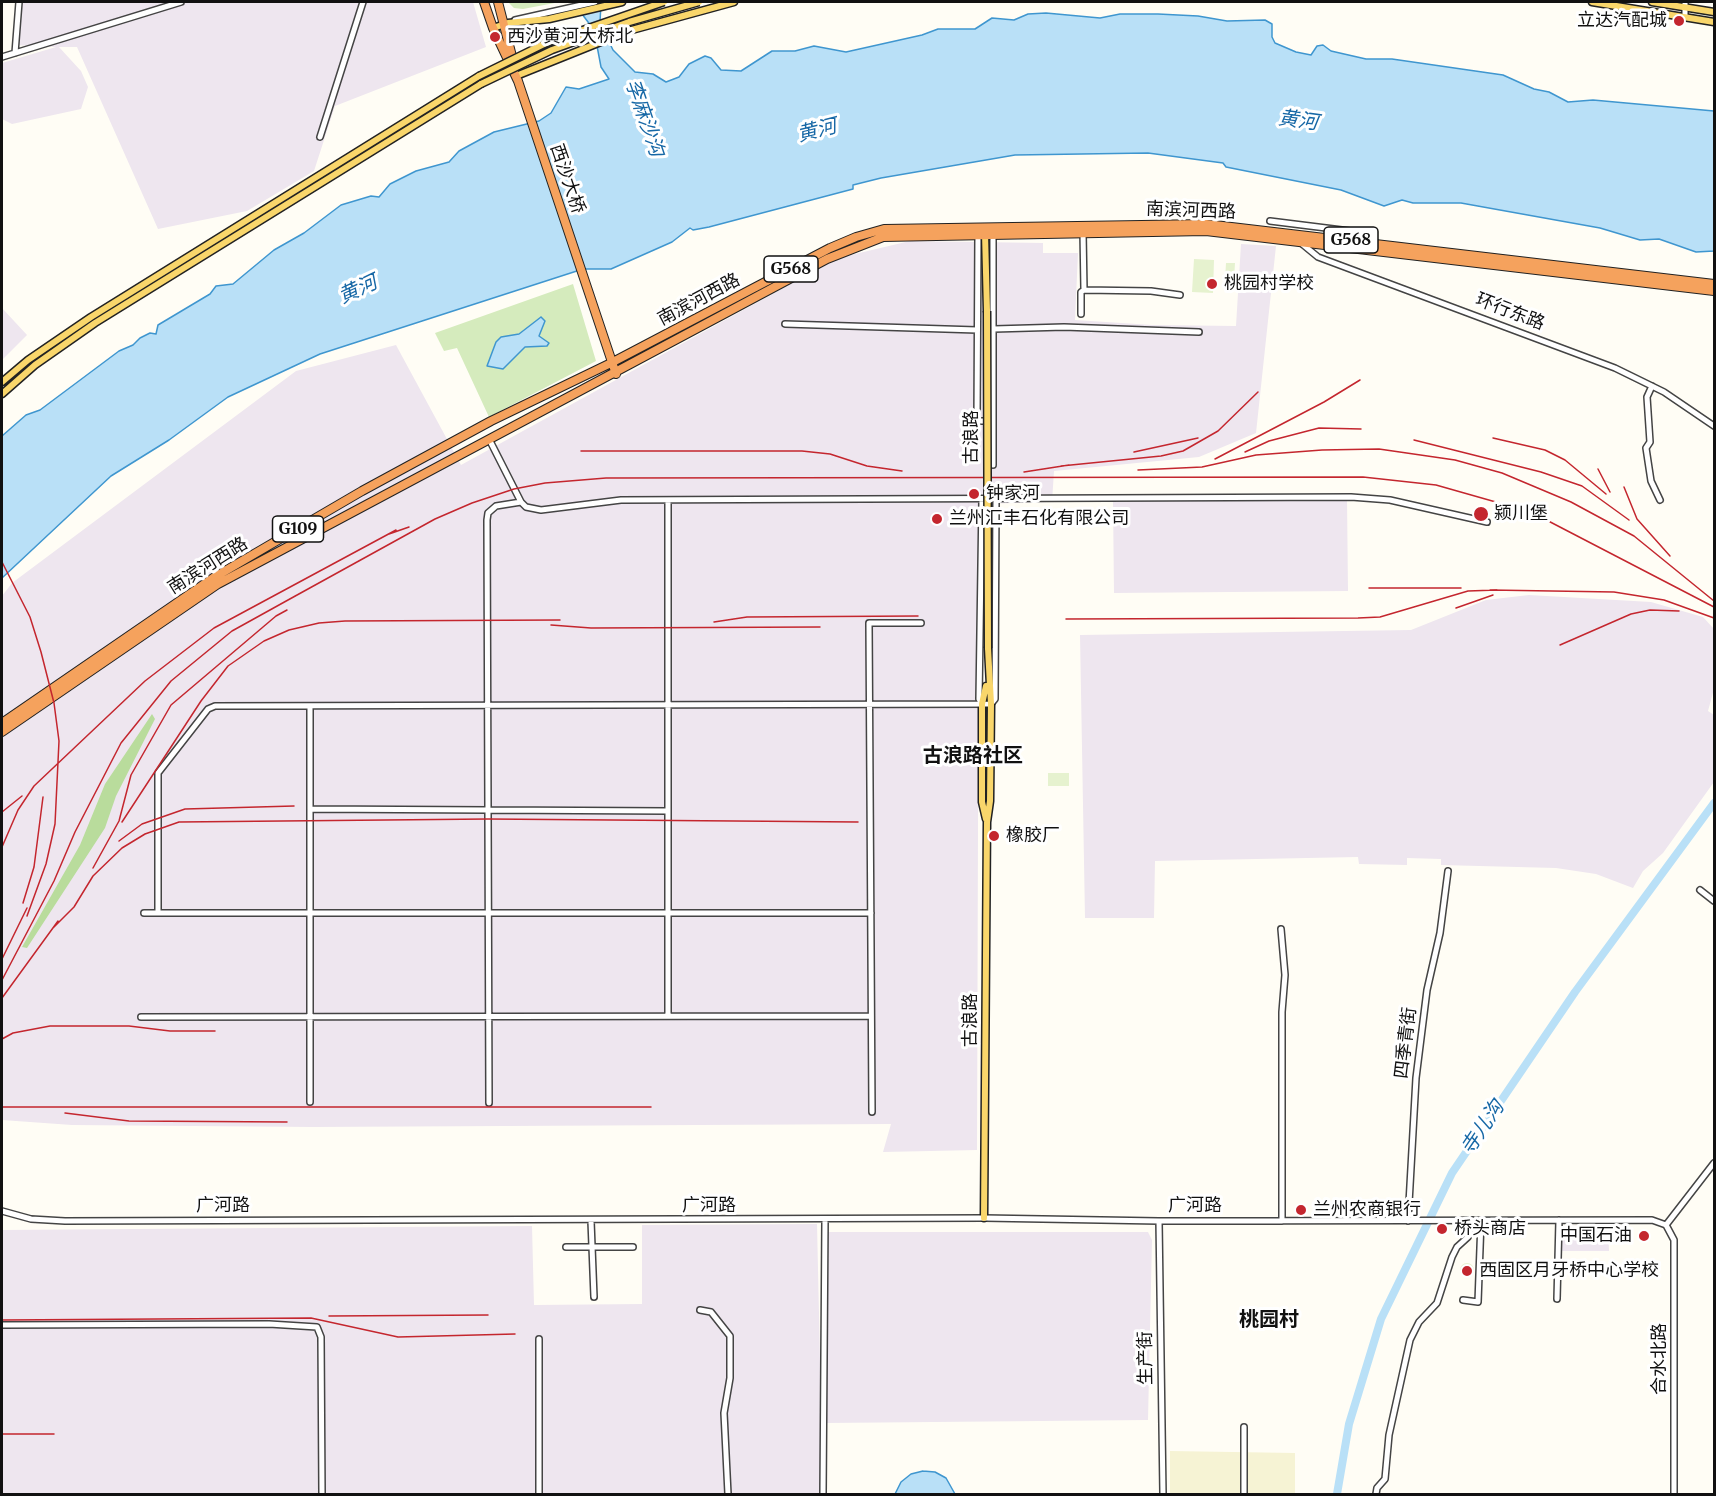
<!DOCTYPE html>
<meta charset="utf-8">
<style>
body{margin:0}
#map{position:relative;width:1716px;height:1496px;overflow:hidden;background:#fffdf5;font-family:Merriweather,serif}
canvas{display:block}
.frame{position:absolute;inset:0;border:3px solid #111;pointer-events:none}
</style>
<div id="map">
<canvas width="1716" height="1496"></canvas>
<div class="frame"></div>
</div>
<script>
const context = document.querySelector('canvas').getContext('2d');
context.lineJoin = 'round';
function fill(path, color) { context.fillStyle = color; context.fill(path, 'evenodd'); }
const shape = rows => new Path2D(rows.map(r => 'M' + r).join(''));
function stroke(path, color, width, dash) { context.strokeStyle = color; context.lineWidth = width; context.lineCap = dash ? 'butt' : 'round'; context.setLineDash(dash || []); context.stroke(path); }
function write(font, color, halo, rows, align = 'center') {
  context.font = font + ' Merriweather,"Noto Sans SC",serif'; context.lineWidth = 6; context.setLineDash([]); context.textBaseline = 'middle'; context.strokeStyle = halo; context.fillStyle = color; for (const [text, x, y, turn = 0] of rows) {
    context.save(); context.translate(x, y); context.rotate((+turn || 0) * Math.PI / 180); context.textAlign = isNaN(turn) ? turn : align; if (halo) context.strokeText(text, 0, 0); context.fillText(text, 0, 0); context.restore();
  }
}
fill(shape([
 [16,2,473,2,486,47,335,106,314,171,247,211,158,229,77,47,59,47,81,71,88,87,81,109,12,124,2,119,2,63,56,47,13,45],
 [910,241,1043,243,1043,253,1078,253,1075,320,1152,325,1236,326,1241,244,1276,246,1256,433,1199,457,1054,471,1052,502,979,504,977,1150,883,1152,891,1124,313,1127,72,1125,2,1120,2,596,12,583,296,371,396,345,461,465,838,258],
 [2,308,27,335,2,360],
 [1347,499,1348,591,1114,593,1113,501],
 [1529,595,1651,602,1703,617,1714,629,1714,689,1708,711,1714,715,1714,782,1663,853,1643,871,1633,888,1596,874,1556,868,1441,865,1441,859,1407,858,1407,865,1359,864,1358,857,1155,861,1154,918,1085,918,1080,635,1411,630,1486,600],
 [817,1224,823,1494,2,1494,2,1230,532,1226,534,1305,642,1304,642,1225],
 [1608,1225,1609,1251,1561,1251,1561,1226],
 [824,1232,1148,1232,1152,1240,1148,1420,827,1423]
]), '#eee6ef');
fill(shape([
 [1170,1451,1295,1453,1295,1494,1170,1494]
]), '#f6f3d4');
fill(shape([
 [508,2,560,2,523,9,514,8],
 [573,284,596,361,489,417,457,348,444,351,435,333]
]), '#d5ebbd');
fill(shape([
 [152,714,155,719,116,796,105,828,27,948,22,947,80,845,105,784]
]), '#b9dc9c');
fill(shape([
 [1194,259,1214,260,1213,293,1192,292],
 [1226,263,1235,263,1234,280,1225,280],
 [1048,773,1069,773,1069,786,1048,786],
 '1460 1270a7 7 0 1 1 14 0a7 7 0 1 1-14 0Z'
]), '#e6f2cf');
const water = shape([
 [573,2,601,2,600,23,613,50,635,72,653,74,666,82,679,77,689,64,705,56,711,58,721,70,741,71,772,51,795,51,814,46,846,52,922,35,938,29,975,29,992,18,1014,20,1028,14,1046,13,1100,18,1120,14,1158,14,1198,16,1227,21,1265,20,1272,24,1272,37,1275,43,1296,52,1311,55,1317,46,1323,45,1331,51,1366,59,1392,59,1503,75,1534,89,1549,92,1568,102,1593,100,1714,111,1714,251,1696,252,1659,239,1640,240,1600,228,1461,203,1413,203,1402,200,1384,206,1341,190,1226,167,1223,163,1148,153,1015,155,881,178,853,185,853,189,709,227,693,230,690,228,672,242,611,269,583,269,320,354,228,397,169,440,111,476,2,578,2,436,26,415,40,410,119,351,133,345,140,338,150,333,156,334,158,325,210,294,216,286,233,284,274,250,304,233,341,205,371,196,379,197,390,184,416,171,449,162,459,151,494,132,539,121,551,113,566,87,579,89,609,79,601,67,594,30,573,2],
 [541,317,545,321,539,336,549,343,547,346,525,347,503,369,487,366,496,342,501,337,519,334,541,317],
 [923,1471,935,1472,946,1478,955,1494,895,1494,901,1482,911,1474,923,1471]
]);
fill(water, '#b9e0f7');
stroke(water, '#3f96cf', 1.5);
stroke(shape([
 [1337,1494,1349,1424,1381,1319,1452,1173,1575,992,1714,803]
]), '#b9e0f7', 8);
const minor = shape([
 [1685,17,1685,2],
 [515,20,595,2],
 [15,53,19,2],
 [2,57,181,2],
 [320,137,363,2],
 [1270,221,1350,231,1361,242],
 [978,232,977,421,989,421],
 [1083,232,1084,290,1151,291,1180,295],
 [993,234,993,465],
 [1301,243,1318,257,1615,368,1664,392,1714,426],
 [1081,314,1081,292,1084,290],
 [785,324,977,330],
 [994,329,1064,327,1199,332],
 [1652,386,1647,397,1650,442,1646,448,1651,481,1660,500],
 [489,439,521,502,526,507,541,510,621,500,1351,497,1390,500,1487,522],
 [982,499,979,699,982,704],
 [310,706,310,1102],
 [310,809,668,811],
 [1700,890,1714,901],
 [144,913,871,913],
 [158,913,158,773,208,709,215,706,991,704,995,699,996,499],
 [1281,929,1285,975,1282,1012,1282,1221],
 [668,1016,668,500],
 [141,1017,870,1016],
 [489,1103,487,520,488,513,496,506,521,502],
 [872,1112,869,623,921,623],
 [2,1211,31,1219,65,1221,984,1218,1159,1221,1652,1220,1666,1225,1674,1240,1674,1494],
 [591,1221,594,1297],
 [1159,1221,1163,1494],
 [1408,1221,1416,1078,1427,990,1440,933,1448,871],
 [1666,1225,1714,1163],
 [566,1247,633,1247],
 [1557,1299,1559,1220],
 [1463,1300,1478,1302,1481,1221],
 [700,1310,711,1312,730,1336,730,1378,724,1413,728,1494],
 [2,1325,269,1324,317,1327,321,1337,322,1494],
 [539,1339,539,1494],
 [823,1494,825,1220],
 [1244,1494,1244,1427],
 [1376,1494,1377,1488,1385,1479,1389,1435,1410,1340,1419,1322,1437,1303,1452,1257,1457,1247,1468,1237,1472,1220]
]);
const major = shape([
 [1592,2,1714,22],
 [1652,2,1714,12],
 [493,28,508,23,549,19,622,2],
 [516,76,628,31,734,2],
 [985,233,987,311],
 [2,382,28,360,91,317,479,76],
 [2,394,35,365,95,323,481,84],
 [986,686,982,704,982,802,986,819],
 [984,1218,987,822,990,801,991,704,988,648]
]);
const highway = shape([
 [484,2,493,28,518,81,616,374],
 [498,2,514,64],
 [2,723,213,578,362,491,491,421,611,363,830,248,856,237,884,229,1206,224,1714,284],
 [2,732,218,584,827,259,883,237,1206,231,1714,291]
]);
stroke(minor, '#444', 8);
stroke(major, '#222', 9);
stroke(highway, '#222', 10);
stroke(minor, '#fff', 5);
stroke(major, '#f9d66b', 6);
stroke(highway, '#f5a25d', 8);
stroke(shape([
 [1493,438,1545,450,1565,460,1606,494],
 [1414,440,1541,472,1582,486,1629,520],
 [581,451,802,451,830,454,867,466,902,471],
 [1134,452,1198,438],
 [1245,452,1269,441,1319,428,1361,429],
 [1215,459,1324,402,1360,380],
 [1061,466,1161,456,1183,451,1218,431,1258,392],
 [1598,469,1610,492],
 [1138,470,1202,467,1256,455,1322,450,1379,449,1455,460,1502,473,1571,502,1634,536,1714,601],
 [1024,472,1069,465],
 [1624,487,1637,519,1670,556],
 [389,534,409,527],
 [2,562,30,617,41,652,54,703,59,741,55,824,46,864,27,916],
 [1369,588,1461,588],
 [1490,590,1614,592,1664,600,1714,618],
 [1456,608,1493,595],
 [1066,619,1358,618,1380,617,1468,591,1497,590],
 [714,622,747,617,918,616],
 [551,625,591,628,820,627],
 [1560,645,1631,614,1650,610,1679,611],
 [2,812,22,796],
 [122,822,201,701,228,666,264,641,289,630,319,623,345,621,560,620],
 [119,841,142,824,185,809,294,806],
 [2,847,18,810,34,786,145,681,214,628,396,530],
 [93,868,119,821,131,775,171,705,276,616,287,610],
 [23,903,34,867,43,797],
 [53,928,74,907,93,876,122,848,145,834,179,822,488,819,858,822],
 [2,959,27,908],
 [2,980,54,881,75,832,121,743,171,681,232,631,288,600,435,519,472,503,514,489,545,483,606,478,1363,477,1436,485,1531,512,1714,607],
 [2,998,58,921],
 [2,1039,13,1033,50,1026,129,1026,170,1031,215,1031],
 [2,1107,651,1107],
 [65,1113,129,1121,287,1122],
 [329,1316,488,1315],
 [2,1320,311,1318,398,1337,515,1334],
 [2,1434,54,1434]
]), '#c4262e', 1.5);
const majorBridge = shape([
 [479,76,548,42,664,2],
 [481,84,552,50,629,22,699,2],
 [987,311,988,648]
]);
stroke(majorBridge, '#222', 9, []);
stroke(majorBridge, '#f9d66b', 6);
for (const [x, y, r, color] of [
 [1679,21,6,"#c4262e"],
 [495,37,6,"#c4262e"],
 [1212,284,6,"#c4262e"],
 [974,494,6,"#c4262e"],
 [1481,514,8,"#c4262e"],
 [937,519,6,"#c4262e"],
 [994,836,6,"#c4262e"],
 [1301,1210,6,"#c4262e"],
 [1442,1229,6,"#c4262e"],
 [1644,1236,6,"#c4262e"],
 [1467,1271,6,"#c4262e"]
]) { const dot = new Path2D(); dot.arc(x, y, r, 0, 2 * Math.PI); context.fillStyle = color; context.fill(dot); stroke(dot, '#fff', 2); }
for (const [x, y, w] of [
 [1351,240,54],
 [791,269,54],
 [298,529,51]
]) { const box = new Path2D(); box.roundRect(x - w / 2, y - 13, w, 26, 4.5); context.fillStyle = '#fff'; context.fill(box); stroke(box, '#111', 1.5); }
write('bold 16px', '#111', null, [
 ["G568",1351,240],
 ["G568",791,269],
 ["G109",298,529]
]);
write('18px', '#111', '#fff', [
 ["立达汽配城",1667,21,"right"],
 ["西沙黄河大桥北",507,37],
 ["桃园村学校",1224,284],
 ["钟家河",986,494],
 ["颍川堡",1494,514],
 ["兰州汇丰石化有限公司",949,519],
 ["橡胶厂",1006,836],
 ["兰州农商银行",1313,1210],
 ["桥头商店",1454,1229],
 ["中国石油",1632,1236,"right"],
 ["西固区月牙桥中心学校",1479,1271]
], 'left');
write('18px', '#111', '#fff', [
 ["西沙大桥",567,179,71],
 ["南滨河西路",1191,211,2],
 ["南滨河西路",699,300,-28],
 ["环行东路",1510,312,21],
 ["古浪路",972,437,-90],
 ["南滨河西路",208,566,-32],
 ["古浪路",971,1020,-90],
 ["四季青街",1406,1043,-83],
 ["广河路",223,1206],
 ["广河路",709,1206],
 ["广河路",1195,1206],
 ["生产街",1146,1358,-91],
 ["合水北路",1660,1359,-90]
]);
write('italic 20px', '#1768a6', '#fff', [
 ["李麻沙沟",644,118,71],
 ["黄河",1298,121,8],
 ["黄河",817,131,-14],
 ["黄河",358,290,-25],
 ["寺儿沟",1483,1128,-56]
]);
write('bold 20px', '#111', '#fff', [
 ["古浪路社区",973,756],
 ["桃园村",1269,1320]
]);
</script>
